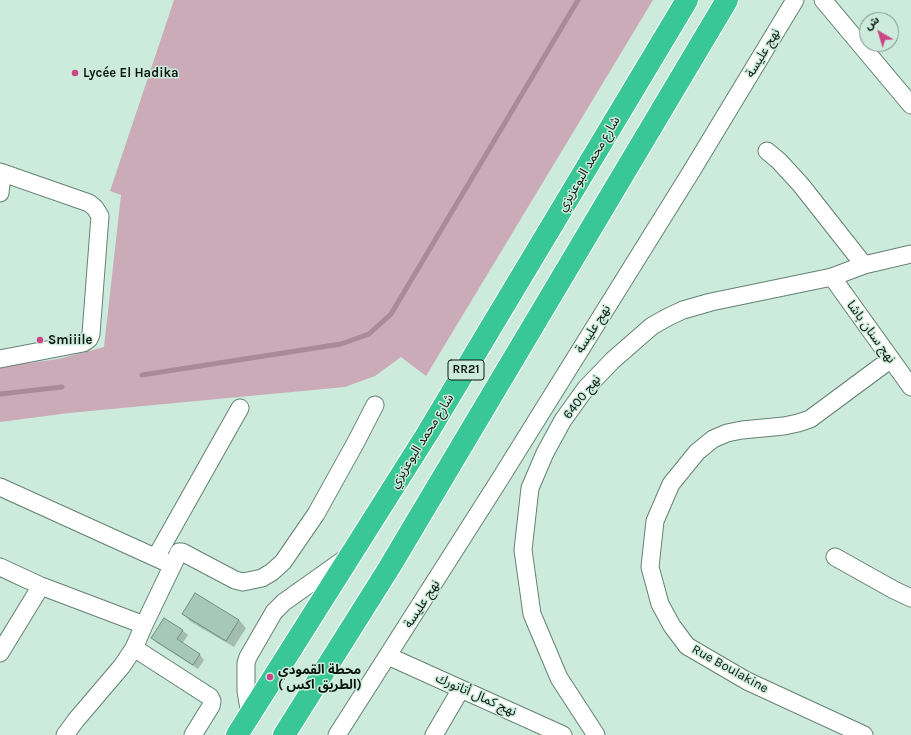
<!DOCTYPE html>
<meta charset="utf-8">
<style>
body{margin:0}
#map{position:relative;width:911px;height:735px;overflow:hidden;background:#ccebdc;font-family:Karla,"Noto Sans Arabic",sans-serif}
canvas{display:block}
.north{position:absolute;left:859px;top:12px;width:40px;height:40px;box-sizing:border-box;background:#ccebdc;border:1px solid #7f968b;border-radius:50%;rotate:322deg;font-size:11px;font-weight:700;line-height:16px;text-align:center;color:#0b1611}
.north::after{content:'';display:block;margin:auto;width:14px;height:18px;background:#cb4587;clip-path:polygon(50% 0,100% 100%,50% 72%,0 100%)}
</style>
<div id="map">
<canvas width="911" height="735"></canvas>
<div class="north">ش</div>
</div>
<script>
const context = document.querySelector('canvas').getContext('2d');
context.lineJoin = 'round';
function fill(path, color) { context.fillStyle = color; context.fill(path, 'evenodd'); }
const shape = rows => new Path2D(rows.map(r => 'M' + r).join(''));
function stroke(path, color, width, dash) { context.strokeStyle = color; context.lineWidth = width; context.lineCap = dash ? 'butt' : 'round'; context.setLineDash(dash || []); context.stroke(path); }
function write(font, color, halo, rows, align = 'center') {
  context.font = font + ' Karla,"Noto Sans Arabic",sans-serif'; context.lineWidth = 3; context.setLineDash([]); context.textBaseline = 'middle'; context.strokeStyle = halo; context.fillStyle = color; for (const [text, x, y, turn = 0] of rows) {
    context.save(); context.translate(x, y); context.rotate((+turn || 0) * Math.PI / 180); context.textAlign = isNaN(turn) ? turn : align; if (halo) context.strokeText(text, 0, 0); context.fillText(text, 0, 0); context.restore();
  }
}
fill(shape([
 [174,0,653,0,426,376,401,357,375,376,345,387,69,413,0,422,0,367,58,359,104,347,121,195,110,191]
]), '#ccabb8');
fill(shape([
 [183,614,239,620,246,628,234,647,191,622],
 [165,619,183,631,188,635,182,644,200,655,204,660,198,669,157,643,152,638]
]), '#0003');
stroke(shape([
 [142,375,341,344,369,334,391,314,578,0],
 [0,394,62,387]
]), '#aa8a96', 5);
const building = shape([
 [195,593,239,620,226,641,182,614,195,593],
 [164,618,183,630,177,639,200,654,193,665,151,638,164,618]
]);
fill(building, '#a6c8b8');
stroke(building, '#728f82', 1);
const minor = shape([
 [823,0,911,105],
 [767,151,779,161,801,185,864,265],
 [0,172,89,203,95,208,100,216,91,334,89,339,83,343,0,359],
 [0,193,2,174],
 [832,277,911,387],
 [0,487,172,565],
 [156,557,240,408],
 [835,557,894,590,911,598],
 [0,567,41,586,144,625],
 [134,648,210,697,212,701,211,706,193,735],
 [0,653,41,586],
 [388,656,563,735],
 [250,715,246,691,246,663,248,657,274,612,284,602,346,558],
 [65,735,76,720,122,666,134,648,144,625,179,552,182,552,235,580,243,582,262,578,272,572,283,562,316,514,356,442,375,405],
 [337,735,500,479,691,172,795,0],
 [434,735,461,689],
 [596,735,559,678,532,614,523,550,530,488,545,453,563,420,586,388,613,360,652,326,668,317,683,310,711,302,832,277,864,265,911,254],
 [864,735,747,681,687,646,672,626,660,604,650,567,655,521,671,484,697,452,713,439,727,433,742,430,784,426,798,423,810,419,891,359]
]);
const highway = shape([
 [237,735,427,434,687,0],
 [284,735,389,568,727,0]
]);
stroke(minor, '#648174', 19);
stroke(highway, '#fff', 24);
stroke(minor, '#fff', 17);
stroke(highway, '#3ac797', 22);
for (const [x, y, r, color] of [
 [75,73,4,"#cb4587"],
 [40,340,4,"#cb4587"],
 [270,677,4,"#cb4587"]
]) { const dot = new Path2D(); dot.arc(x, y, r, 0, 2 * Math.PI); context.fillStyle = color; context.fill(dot); stroke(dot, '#ccebdc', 1.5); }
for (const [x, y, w] of [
 [466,370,36]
]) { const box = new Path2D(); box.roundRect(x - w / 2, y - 10, w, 20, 3); context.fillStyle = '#ccebdc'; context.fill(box); stroke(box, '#0b1611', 1); }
write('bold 12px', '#0b1611', null, [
 ["RR21",466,370]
]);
write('13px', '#0b1611', '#ccebdc', [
 ["نهج عليسة",763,53,-59],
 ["شارع محمد البوعزيزي",589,164,-59],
 ["نهج عليسة",593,329,-58],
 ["نهج سنان باشا",871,332,54],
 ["نهج 6400",582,397,-52],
 ["شارع محمد البوعزيزي",422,441,-58],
 ["نهج عليسة",422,604,-57],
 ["Rue Boulakine",730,669,29],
 ["نهج كمال أتاتورك",476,695,24]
]);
write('bold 13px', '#0b1611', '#ccebdc', [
 ["Lycée El Hadika",83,73],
 ["Smiiile",48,340],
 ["محطة القمودي",278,670],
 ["( الطريق اكس)",278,685]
], 'left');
</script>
